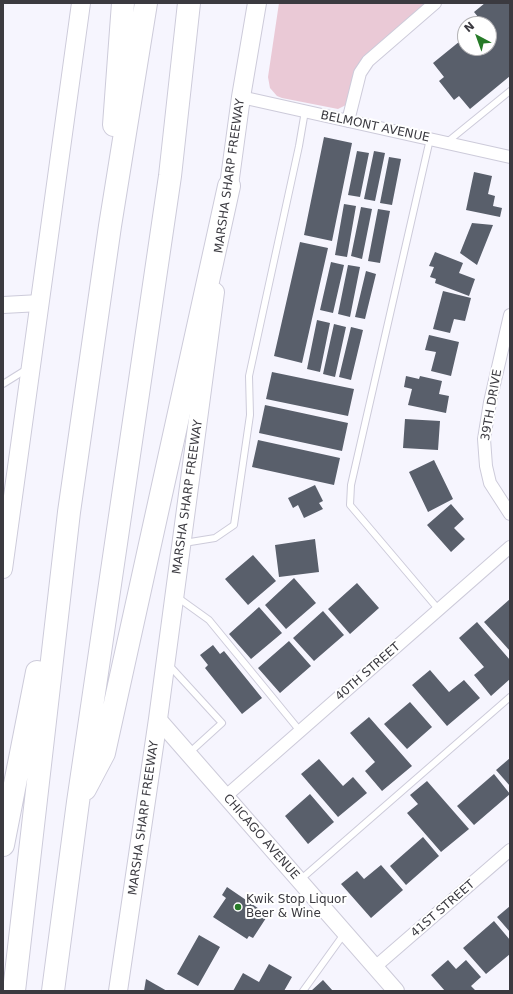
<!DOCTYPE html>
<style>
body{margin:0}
#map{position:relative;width:513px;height:994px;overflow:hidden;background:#f6f5fe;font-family:"DejaVu Sans",sans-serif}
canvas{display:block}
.frame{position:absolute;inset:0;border:4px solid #3b3a40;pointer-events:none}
.north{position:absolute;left:457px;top:16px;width:40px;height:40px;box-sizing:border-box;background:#fff;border:1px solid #b1b0b3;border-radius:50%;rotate:319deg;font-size:11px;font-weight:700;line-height:16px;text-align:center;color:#3b3a40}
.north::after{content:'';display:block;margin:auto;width:14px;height:18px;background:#277b28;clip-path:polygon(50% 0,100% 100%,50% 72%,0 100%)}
</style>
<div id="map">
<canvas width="513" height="994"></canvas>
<div class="frame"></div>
<div class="north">N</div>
</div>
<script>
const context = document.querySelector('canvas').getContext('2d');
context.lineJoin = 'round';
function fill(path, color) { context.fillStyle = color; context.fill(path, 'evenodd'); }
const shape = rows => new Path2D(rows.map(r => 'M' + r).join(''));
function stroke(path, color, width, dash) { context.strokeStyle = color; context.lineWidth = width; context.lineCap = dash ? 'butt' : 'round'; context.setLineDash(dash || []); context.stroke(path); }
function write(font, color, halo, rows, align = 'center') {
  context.font = font + ' "DejaVu Sans",sans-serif'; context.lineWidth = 4; context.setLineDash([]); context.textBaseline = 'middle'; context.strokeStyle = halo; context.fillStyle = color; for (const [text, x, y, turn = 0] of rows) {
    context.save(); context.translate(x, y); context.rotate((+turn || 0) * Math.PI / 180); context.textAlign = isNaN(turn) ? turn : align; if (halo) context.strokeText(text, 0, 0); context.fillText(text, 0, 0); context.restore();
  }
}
fill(shape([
 [279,3,431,3,374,55,346,105,338,109,282,98,277,96,270,88,268,77]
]), '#eac9d6');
fill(shape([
 [485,3,510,3,510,76,470,109,459,96,454,100,439,81,444,77,433,63,465,37,465,48,489,48,489,24,482,24,483,23,474,12],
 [324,137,352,143,332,241,304,235],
 [357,151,369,153,360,197,348,195],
 [374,151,385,153,375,201,364,199],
 [389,157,401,159,392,205,380,203],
 [474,172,492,176,488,194,495,196,493,206,502,208,500,217,466,210],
 [344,204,356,206,347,257,335,255],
 [361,207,372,209,362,259,351,256],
 [378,209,390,211,380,263,368,261],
 [472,223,493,225,477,265,460,253],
 [300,242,328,248,302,363,274,356],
 [435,252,463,263,459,273,475,279,469,296,435,283,436,279,430,277,434,267,429,266],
 [331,262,344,265,333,313,320,310],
 [348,265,360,267,350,317,338,314],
 [366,271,376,274,365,319,355,317],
 [443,291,471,298,465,321,454,319,450,333,433,329],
 [317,320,330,323,320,372,307,369],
 [334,324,346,327,335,377,323,374],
 [351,327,363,330,351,380,339,377],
 [429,335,459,342,451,376,431,371,436,352,425,350],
 [272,372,354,389,348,416,266,399],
 [406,376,419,379,420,376,442,381,439,394,449,396,446,413,408,405,412,389,404,387],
 [265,405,348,423,342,451,259,433],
 [405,419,440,421,438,450,403,448],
 [258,440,340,458,334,485,252,467],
 [434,460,453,499,428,512,409,472],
 [315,485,323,501,319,503,323,509,304,518,298,505,293,508,288,498],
 [451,504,464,519,454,528,465,539,451,552,427,525],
 [315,539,319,572,279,577,275,545],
 [253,555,276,581,248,605,225,579],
 [294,578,316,603,286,629,265,605],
 [357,583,379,608,350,634,328,609],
 [510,599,510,651,484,622],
 [259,607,282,633,251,659,229,634],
 [323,611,344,635,314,661,293,638],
 [477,622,510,660,510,679,491,696,474,675,484,667,459,638],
 [289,641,311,666,280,693,258,668],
 [213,645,220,654,224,651,262,698,242,714,205,668,208,665,200,655],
 [430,670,449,692,464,680,480,698,447,726,412,685],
 [410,702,432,727,407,749,384,724],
 [369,717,412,766,382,791,365,771,375,762,350,733],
 [510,758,510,786,496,770],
 [319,759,343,786,353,777,367,793,338,817,301,774],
 [494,774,510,794,474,825,457,806],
 [427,781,469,829,441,852,407,813,418,804,410,795],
 [310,794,334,822,308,844,285,816],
 [423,837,439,856,406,885,390,866],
 [381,865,403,890,371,918,341,884,357,871,364,879],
 [227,887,268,915,253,938,249,936,247,939,213,917,226,898,222,895],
 [510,906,510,932,497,917],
 [494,921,510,940,510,954,486,974,463,948],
 [199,935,220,947,198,986,177,974],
 [448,960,456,969,466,960,481,977,471,986,476,991,445,991,431,975],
 [269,964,292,977,284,991,233,991,243,973,259,982],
 [146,979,167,991,144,991],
 [323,980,333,991,311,991]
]), '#595f6b');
const service = shape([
 [430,139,351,485,350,505,439,610],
 [446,143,510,91],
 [3,384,27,369],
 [184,543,215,538,234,525,250,415,249,376,299,146,305,111],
 [177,597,209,620,300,731],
 [168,664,222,723,189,753],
 [300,880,510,697],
 [303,991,344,934]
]);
const minor = shape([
 [241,97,510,157],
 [348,121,360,73,368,61,435,3],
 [510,315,490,402,484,439,486,466,490,483,510,514],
 [226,796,510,547],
 [375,967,510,850]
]);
const tertiary = shape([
 [3,305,40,303],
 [158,719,396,991]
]);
const secondary = shape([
 [227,200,241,97,257,3],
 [3,569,81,3],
 [118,991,158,719,215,292]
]);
const motorway = shape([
 [114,125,123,3],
 [85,789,104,753,229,186],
 [3,845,37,672],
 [14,991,69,512,110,226,146,3],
 [53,991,78,802,170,176,189,3]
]);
stroke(service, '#cdcbda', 8);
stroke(minor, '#cdcbda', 14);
stroke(tertiary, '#cdcbda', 18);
stroke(secondary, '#cdcbda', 20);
stroke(motorway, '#cdcbda', 24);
stroke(service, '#fff', 6);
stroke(minor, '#fff', 12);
stroke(tertiary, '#fff', 16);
stroke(secondary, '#fff', 18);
stroke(motorway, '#fff', 22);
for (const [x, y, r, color] of [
 [238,907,4,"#277b28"]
]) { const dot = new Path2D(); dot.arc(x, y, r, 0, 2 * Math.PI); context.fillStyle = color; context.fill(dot); stroke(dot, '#fff', 1.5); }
write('12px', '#3b3a40', '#fff', [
 ["BELMONT AVENUE",375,127,12],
 ["MARSHA SHARP FREEWAY",230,176,-82],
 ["39TH DRIVE",492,405,-80],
 ["MARSHA SHARP FREEWAY",188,497,-82],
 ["40TH STREET",368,672,-41],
 ["MARSHA SHARP FREEWAY",144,818,-82],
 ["CHICAGO AVENUE",261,837,49],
 ["41ST STREET",443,909,-41]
]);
write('12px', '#3b3a40', '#fff', [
 ["Kwik Stop Liquor",246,900],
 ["Beer & Wine",246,914]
], 'left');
</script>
